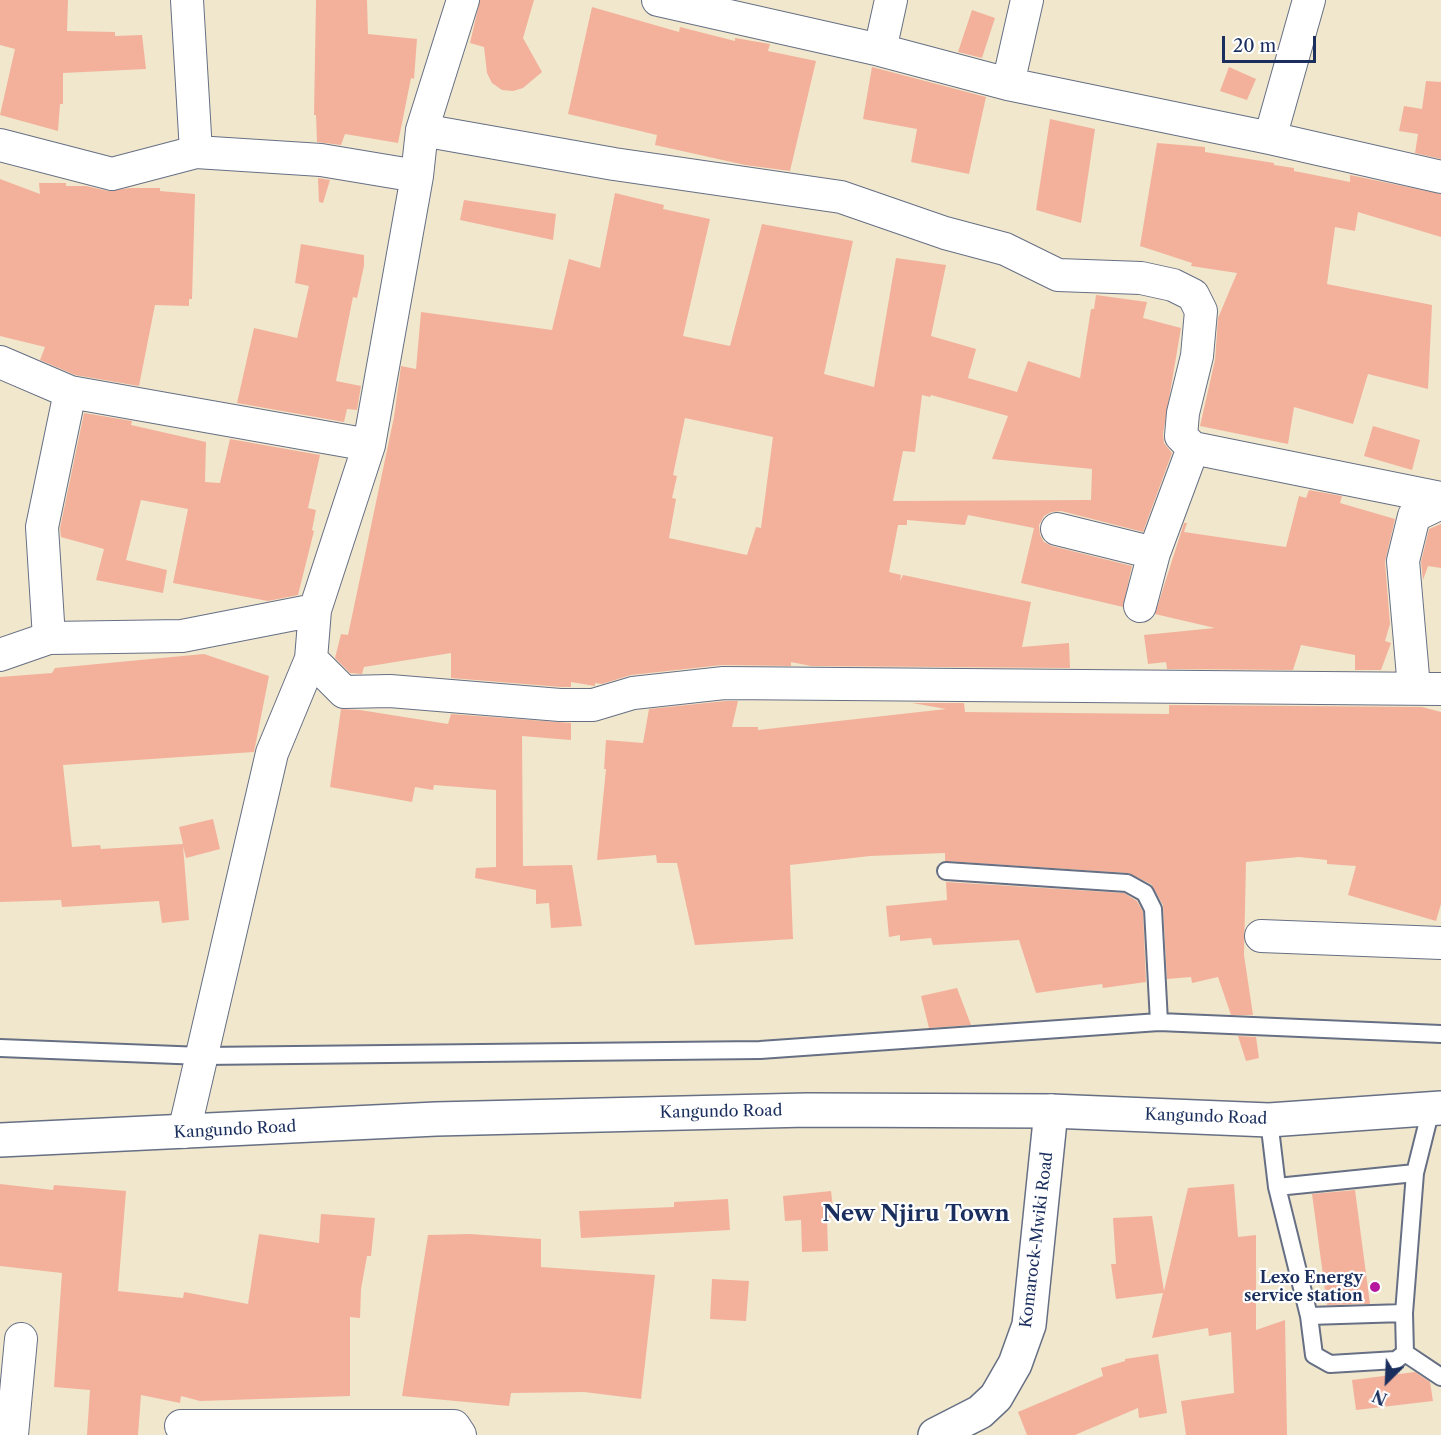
<!DOCTYPE html>
<style>
body{margin:0}
#map{position:relative;width:1441px;height:1435px;overflow:hidden;background:#f0e7cc;font-family:"Libre Caslon Text",serif}
canvas{display:block}
.north{position:absolute;left:1357px;top:1351px;width:60px;height:60px;-webkit-text-stroke:4px #fff;paint-order:stroke;rotate:204deg;font-size:16px;font-weight:700;line-height:24px;text-align:center;color:#1b2f5e}
.north::after{content:'';display:block;margin:auto;width:21px;height:27px;background:#1b2f5e;clip-path:polygon(50% 0,100% 100%,50% 72%,0 100%)}
.scale{position:absolute;left:1222px;top:36px;width:94px;height:27px;box-sizing:border-box;border:3px solid #1b2f5e;border-top:0;padding-left:8px;font-size:18px;line-height:21px;white-space:nowrap;color:#1b2f5e;-webkit-text-stroke:4px #fff;paint-order:stroke}
</style>
<div id="map">
<canvas width="1441" height="1435"></canvas>
<div class="north">N</div>
<div class="scale">20 m</div>
</div>
<script>
const context = document.querySelector('canvas').getContext('2d');
context.lineJoin = 'round';
function fill(path, color) { context.fillStyle = color; context.fill(path, 'evenodd'); }
const shape = rows => new Path2D(rows.map(r => 'M' + r).join(''));
function stroke(path, color, width, dash) { context.strokeStyle = color; context.lineWidth = width; context.lineCap = dash ? 'butt' : 'round'; context.setLineDash(dash || []); context.stroke(path); }
function write(font, color, halo, rows, align = 'center') {
  context.font = font + ' "Libre Caslon Text",serif'; context.lineWidth = 4.5; context.setLineDash([]); context.textBaseline = 'middle'; context.strokeStyle = halo; context.fillStyle = color; for (const [text, x, y, turn = 0] of rows) {
    context.save(); context.translate(x, y); context.rotate((+turn || 0) * Math.PI / 180); context.textAlign = isNaN(turn) ? turn : align; if (halo) context.strokeText(text, 0, 0); context.fillText(text, 0, 0); context.restore();
  }
}
fill(shape([
 [0,0,68,0,67,31,115,32,115,36,142,35,146,69,63,73,63,104,60,104,58,131,0,115,15,49,0,45],
 [316,0,367,0,368,34,417,39,414,79,411,78,398,143,345,134,341,145,317,142,316,115,314,115],
 [480,0,534,0,523,38,542,72,523,88,513,91,502,90,492,83,487,73,484,47,470,43],
 [592,7,679,32,680,27,735,41,735,38,770,44,768,51,816,61,790,171,745,165,655,145,657,135,568,114],
 [972,10,995,18,982,58,958,52],
 [872,67,986,97,969,174,911,162,917,129,863,119],
 [1229,67,1256,79,1247,100,1220,91],
 [1426,81,1441,82,1441,159,1415,153,1418,134,1399,131,1404,106,1422,109],
 [1050,119,1095,129,1081,223,1036,210],
 [1157,143,1205,147,1205,152,1274,163,1274,165,1294,168,1294,171,1350,182,1350,175,1441,194,1441,237,1358,212,1355,231,1335,227,1327,284,1432,305,1428,389,1368,374,1353,424,1294,407,1288,444,1200,426,1215,360,1218,318,1237,273,1191,266,1192,263,1140,246],
 [318,178,330,180,323,203,319,202],
 [0,179,40,194,39,183,66,183,66,186,86,186,108,191,130,188,160,188,160,191,195,194,192,299,189,299,189,306,155,305,139,386,75,375,40,360,45,347,0,336],
 [615,193,664,205,663,209,710,219,683,336,730,346,762,224,853,241,824,374,874,387,896,258,946,265,931,336,976,349,968,378,1017,392,1028,361,1080,378,1091,309,1094,309,1096,295,1147,302,1143,318,1181,328,1163,434,1164,443,1172,453,1143,532,1061,511,1051,512,1044,516,1039,525,1040,535,1044,542,1052,546,1132,566,1123,607,1021,583,1034,528,968,515,965,525,907,520,907,525,898,525,889,572,901,575,900,581,903,575,1031,602,1022,647,1069,643,1070,668,811,666,791,662,791,666,722,665,631,675,602,684,595,683,595,686,571,682,571,687,561,687,451,678,451,653,364,667,362,674,350,673,335,658,341,634,348,635,394,417,401,366,416,369,421,312,552,330,569,259,600,268],
 [922,395,930,397,931,395,1008,416,992,459,1092,469,1091,500,893,501,903,451,915,452],
 [685,418,773,437,761,528,756,527,747,555,669,538,676,499,672,498,677,476,673,475],
 [464,200,556,214,553,240,460,220],
 [301,244,364,255,364,266,357,298,353,297,336,381,361,386,357,410,347,409,344,422,237,403,254,328,297,338,309,286,295,283],
 [84,413,132,421,131,425,206,442,205,482,220,483,230,439,320,455,308,508,316,510,312,530,314,531,298,595,268,601,173,583,188,509,141,500,126,560,167,570,163,593,96,580,104,549,61,537,60,528],
 [1373,426,1420,440,1412,470,1364,456],
 [1309,490,1342,496,1340,503,1395,519,1385,562,1390,624,1385,641,1391,643,1381,670,1355,670,1355,655,1301,645,1293,670,1167,669,1166,662,1148,664,1144,635,1215,628,1155,614,1184,523,1187,523,1184,532,1286,547,1299,496,1306,498],
 [1441,524,1441,568,1428,566,1423,580,1421,562,1429,529],
 [204,654,269,676,254,752,63,765,72,847,100,845,101,849,183,844,179,827,213,819,220,849,186,858,183,846,189,920,162,923,159,901,62,907,61,900,0,902,0,677,52,673,55,668],
 [725,701,738,701,732,727,758,727,758,730,946,709,912,703,964,703,965,712,1169,714,1169,705,1422,707,1441,712,1441,904,1436,921,1348,895,1356,866,1327,864,1327,860,1299,857,1246,862,1244,955,1253,1015,1231,1015,1218,977,1192,983,1191,977,1167,979,1163,905,1151,884,1128,873,945,861,945,853,870,856,790,865,793,939,695,945,677,863,657,863,656,855,597,860,606,769,604,769,606,740,643,743,649,709],
 [341,709,360,710,448,724,451,714,571,723,571,740,522,736,523,866,572,865,582,926,551,928,549,903,536,904,536,890,475,878,476,868,496,867,496,790,434,785,433,790,415,787,412,802,330,787],
 [946,882,1124,893,1137,901,1143,912,1146,982,1103,988,1102,984,1036,993,1019,940,933,945,931,938,900,941,900,935,889,937,886,906,947,900],
 [957,988,971,1025,929,1028,921,996],
 [1238,1036,1256,1037,1259,1058,1246,1061],
 [0,1184,53,1190,54,1185,126,1191,118,1291,183,1298,184,1292,248,1304,259,1234,319,1243,321,1214,375,1218,371,1256,367,1256,361,1289,360,1318,350,1317,350,1396,200,1401,181,1396,180,1403,141,1395,138,1435,87,1435,90,1390,54,1387,62,1273,0,1266],
 [1234,1184,1238,1237,1256,1235,1256,1330,1285,1320,1287,1435,1186,1435,1181,1401,1234,1393,1231,1332,1209,1336,1208,1328,1152,1338,1163,1293,1116,1299,1111,1264,1116,1264,1113,1218,1152,1216,1164,1291,1188,1188],
 [1355,1190,1370,1304,1327,1305,1312,1194],
 [831,1191,834,1217,827,1218,828,1251,802,1252,801,1220,785,1221,783,1196],
 [728,1199,730,1230,581,1238,579,1211,674,1207,674,1202],
 [470,1234,541,1239,541,1267,655,1275,641,1399,584,1392,511,1393,509,1406,402,1396,428,1235],
 [712,1279,749,1281,746,1321,710,1319],
 [1158,1354,1167,1413,1139,1418,1138,1408,1075,1435,1027,1435,1018,1412,1103,1376,1101,1368,1125,1361,1125,1359],
 [1415,1372,1430,1382,1433,1401,1356,1410,1352,1380]
]), '#f3b19c');
const lane = shape([
 [946,871,1127,883,1145,893,1153,909,1159,1022],
 [0,1048,202,1056,760,1050,1159,1022,1441,1034],
 [1431,1109,1415,1173,1404,1313,1405,1353,1441,1377],
 [1269,1120,1277,1187,1309,1316,1314,1355,1330,1364,1396,1360,1405,1353],
 [1277,1187,1415,1173],
 [1309,1316,1404,1313]
]);
const street = shape([
 [187,0,196,152],
 [658,0,880,50,1008,84,1270,138,1441,177],
 [880,50,891,0],
 [1008,84,1027,0],
 [422,130,614,164,841,197,945,233,1005,249,1058,275,1141,278,1173,285,1193,295,1201,311,1197,356,1183,413,1181,436,1193,448,1441,498],
 [1270,138,1309,0],
 [0,145,112,174,196,152,321,160,417,176],
 [0,362,70,392,369,445],
 [1057,529,1154,553,1193,448],
 [1140,606,1154,553],
 [49,638,42,527,70,392],
 [0,655,49,638,182,636,315,610],
 [311,659,344,692,390,691,560,705,593,705,633,693,724,683,1441,689],
 [1414,688,1403,561,1414,516,1441,503],
 [1261,936,1441,943],
 [184,1132,272,753,311,659,315,610,369,445,417,176,422,130,463,0],
 [181,1426,454,1426,460,1435],
 [12,1435,21,1339]
]);
const secondary = shape([
 [935,1435,980,1412,996,1397,1015,1364,1029,1325,1051,1111]
]);
const highway = shape([
 [0,1140,436,1119,807,1110,1051,1111,1269,1120,1441,1108]
]);
stroke(lane, '#666f84', 20);
stroke(street, '#666f84', 34);
stroke(secondary, '#666f84', 36);
stroke(highway, '#666f84', 36);
stroke(lane, '#fff', 16);
stroke(street, '#fff', 32);
stroke(secondary, '#fff', 33);
stroke(highway, '#fff', 33);
for (const [x, y, r, color] of [
 [1375,1287,6,"#b5179e"]
]) { const dot = new Path2D(); dot.arc(x, y, r, 0, 2 * Math.PI); context.fillStyle = color; context.fill(dot); stroke(dot, '#fff', 2); }
write('16px', '#1b2f5e', '#fff', [
 ["Kangundo Road",721,1112,-1],
 ["Kangundo Road",1206,1117,2],
 ["Kangundo Road",235,1130,-3],
 ["Komarock-Mwiki Road",1037,1240,-83]
]);
write('bold 16px', '#1b2f5e', '#fff', [
 ["Lexo Energy",1363,1278],
 ["service station",1363,1296]
], 'right');
write('bold 22px', '#1b2f5e', '#fff', [
 ["New Njiru Town",916,1215]
]);
</script>
